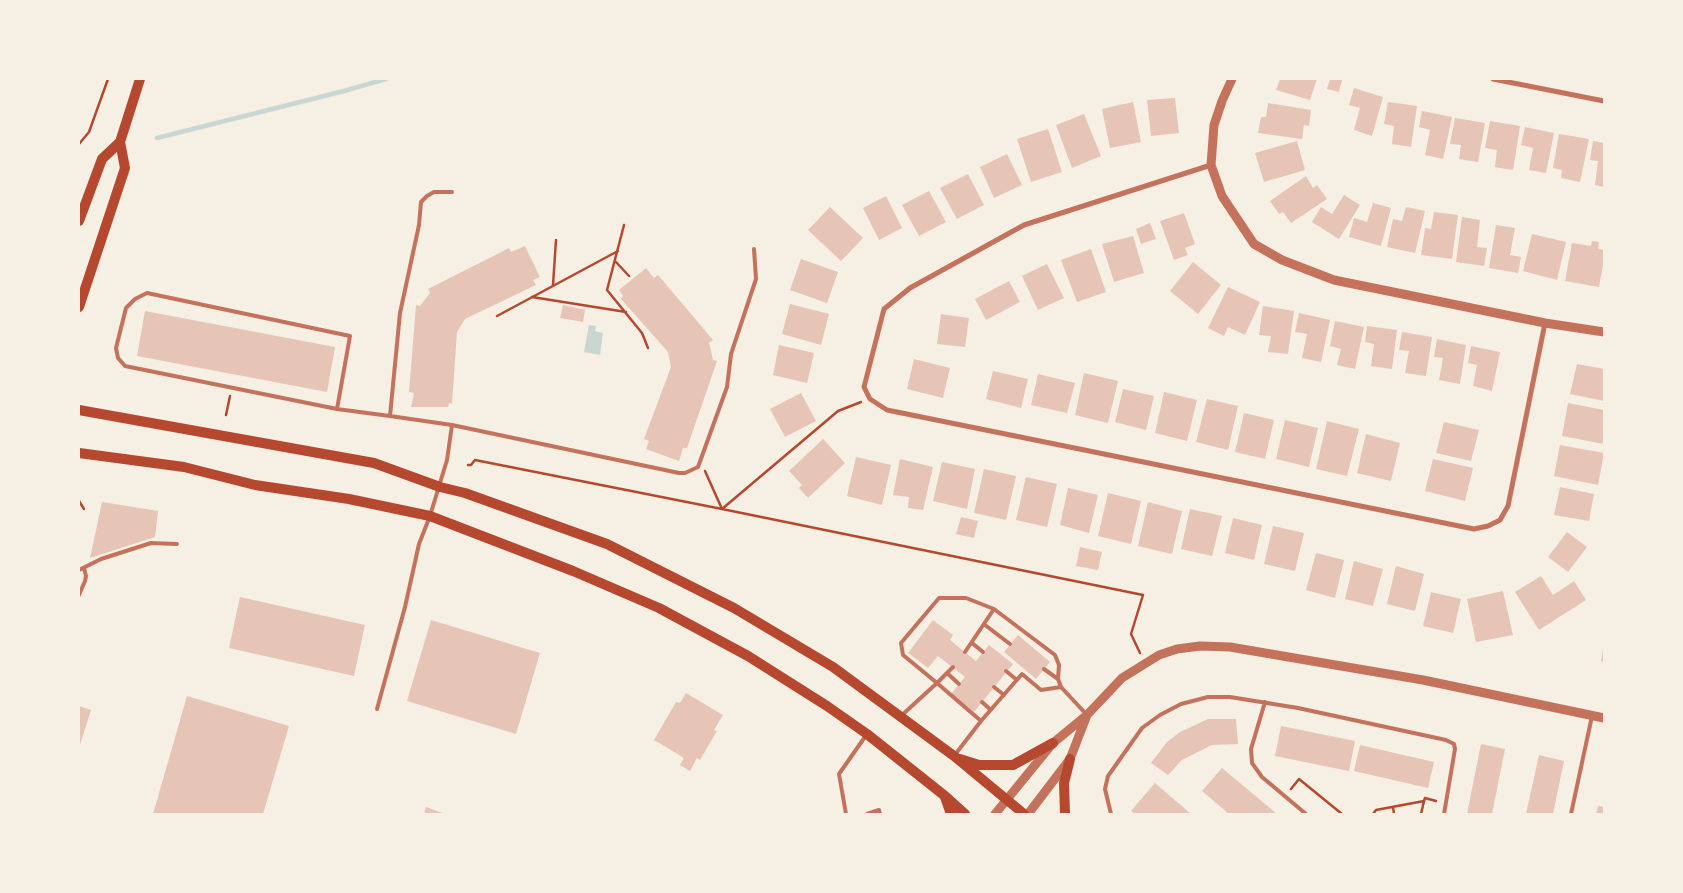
<!DOCTYPE html>
<style>
body{margin:0}
#map{position:relative;width:1683px;height:893px;overflow:hidden;background:#f6efe4;font-family:"PT Sans Narrow",sans-serif}
canvas{display:block}
.frame{position:absolute;inset:0;border:80px solid #f6efe4;pointer-events:none}
</style>
<div id="map">
<canvas width="1683" height="893"></canvas>
<div class="frame"></div>
</div>
<script>
const context = document.querySelector('canvas').getContext('2d');
context.lineJoin = 'round';
function fill(path, color) { context.fillStyle = color; context.fill(path, 'evenodd'); }
const shape = rows => new Path2D(rows.map(r => 'M' + r).join(''));
function stroke(path, color, width, dash) { context.strokeStyle = color; context.lineWidth = width; context.lineCap = dash ? 'butt' : 'round'; context.setLineDash(dash || []); context.stroke(path); }
fill(shape([
 [589,325,596,326,595,331,603,333,600,355,584,352]
]), '#c9d6d2');
stroke(shape([
 [157,138,344,91,386,79]
]), '#c9d6d2', 4.5);
fill(shape([
 [1280,79,1317,79,1310,100,1276,90],
 [1330,79,1342,80,1339,92,1327,89],
 [1354,88,1383,97,1372,136,1354,130,1360,108,1349,105],
 [1175,98,1179,133,1151,136,1147,100],
 [1133,102,1141,142,1110,148,1102,109],
 [1388,102,1417,106,1411,147,1392,144,1394,126,1384,124],
 [1268,103,1311,110,1309,126,1304,125,1302,139,1258,133,1261,117,1266,117],
 [1422,111,1452,117,1443,159,1425,155,1430,130,1419,127],
 [1084,114,1101,156,1072,168,1056,125],
 [1455,118,1485,123,1478,162,1459,159,1461,145,1450,144],
 [1490,121,1520,126,1513,170,1495,167,1497,150,1485,148],
 [1525,127,1554,133,1546,173,1529,170,1533,148,1521,145],
 [1048,129,1062,172,1031,182,1017,139],
 [1559,134,1589,139,1580,182,1561,178,1562,170,1553,168],
 [1297,141,1305,170,1264,182,1255,153],
 [1593,141,1604,143,1604,187,1595,185,1598,161,1590,160],
 [1007,154,1022,185,994,198,980,167],
 [968,174,984,205,957,219,940,188],
 [1306,176,1313,188,1317,185,1327,199,1291,223,1283,212,1279,214,1270,201],
 [929,191,946,222,919,236,902,205],
 [1344,195,1360,205,1339,239,1312,222,1321,207,1332,214],
 [886,196,902,228,879,240,863,208],
 [1373,203,1391,208,1381,246,1349,237,1354,218,1367,222],
 [830,207,863,238,841,261,808,230],
 [1406,207,1425,211,1415,253,1387,247,1393,219,1402,221],
 [1434,212,1458,215,1452,259,1421,255,1425,228,1431,229],
 [1184,213,1195,244,1185,248,1188,255,1174,260,1160,221],
 [1462,217,1480,220,1477,247,1487,248,1484,266,1456,262],
 [1150,223,1156,239,1141,244,1136,229],
 [1496,225,1515,228,1510,255,1521,257,1518,273,1489,268],
 [1532,234,1566,242,1557,280,1523,271],
 [1133,236,1144,273,1114,282,1102,244],
 [1592,241,1599,242,1598,249,1604,250,1604,260,1599,287,1565,281,1572,243,1591,246],
 [525,246,540,277,533,280,536,285,465,319,457,332,452,404,449,403,448,407,411,407,414,393,409,392,416,305,420,306,430,293,428,289,509,248,511,252],
 [1091,249,1106,292,1077,302,1061,260],
 [801,259,838,272,827,303,790,290],
 [1193,262,1221,285,1198,314,1170,291],
 [1047,264,1064,298,1038,310,1022,276],
 [646,268,654,278,658,275,713,340,709,343,713,360,717,361,687,448,683,448,679,461,646,449,649,441,644,439,671,367,668,352,621,299,623,296,619,290],
 [1009,281,1020,302,986,320,975,299],
 [1228,287,1260,302,1245,335,1228,327,1224,336,1208,328],
 [790,304,829,314,821,345,782,334],
 [563,305,585,310,583,322,560,318],
 [1263,306,1294,311,1288,354,1268,352,1271,336,1259,335],
 [145,311,335,347,327,392,137,356],
 [1299,313,1330,320,1321,362,1302,358,1307,334,1295,332],
 [941,314,969,318,965,347,937,344],
 [1335,321,1364,327,1355,369,1337,365,1341,349,1330,346],
 [1367,326,1397,330,1392,369,1371,366,1374,344,1365,342],
 [1402,332,1432,337,1426,376,1405,373,1409,351,1399,350],
 [1437,339,1466,345,1460,384,1439,380,1443,358,1434,357],
 [779,345,814,353,807,383,773,375],
 [1471,346,1500,352,1492,391,1473,386,1477,365,1468,363],
 [914,359,950,368,943,398,907,389],
 [1577,364,1604,369,1604,401,1570,394],
 [993,371,1028,379,1021,408,986,399],
 [1084,373,1118,381,1108,423,1075,415],
 [1038,374,1075,383,1067,413,1031,405],
 [1123,389,1154,396,1146,430,1115,422],
 [1164,392,1197,400,1187,441,1155,433],
 [801,393,816,421,785,437,770,409],
 [1207,399,1238,406,1228,450,1196,442],
 [1568,403,1604,410,1604,444,1562,436],
 [1244,413,1274,420,1265,459,1235,452],
 [1285,420,1318,428,1309,467,1276,459],
 [1327,421,1359,429,1347,476,1316,469],
 [1444,422,1479,430,1471,461,1436,453],
 [1366,434,1400,443,1391,481,1357,473],
 [823,439,845,463,808,498,799,488,802,485,789,471],
 [1560,445,1604,453,1598,485,1554,476],
 [856,457,891,465,882,505,847,496],
 [900,459,933,467,923,510,908,508,909,497,893,495],
 [1433,459,1473,468,1465,501,1425,491],
 [942,462,975,469,967,509,933,501],
 [984,469,1016,476,1006,520,974,513],
 [1026,477,1057,484,1047,527,1016,520],
 [1560,487,1594,494,1589,521,1554,515],
 [1068,488,1098,495,1089,533,1060,525],
 [1108,493,1141,501,1131,544,1098,536],
 [102,502,158,511,155,537,90,558],
 [1148,502,1182,511,1172,554,1138,546],
 [1190,509,1222,516,1212,556,1181,549],
 [961,517,978,521,974,538,956,534],
 [1233,518,1262,525,1254,560,1225,553],
 [1273,526,1304,533,1295,571,1264,564],
 [1567,532,1587,547,1568,572,1548,557],
 [1080,547,1102,552,1098,570,1076,566],
 [1316,553,1344,560,1335,598,1306,590],
 [1354,561,1383,569,1373,606,1345,599],
 [1396,566,1424,574,1415,611,1387,604],
 [1541,576,1553,595,1574,581,1586,600,1539,630,1515,592],
 [1503,591,1513,635,1476,642,1467,599],
 [1431,592,1461,599,1453,633,1423,626],
 [240,597,365,625,354,676,229,648],
 [431,620,540,653,516,734,407,701],
 [933,620,953,635,950,640,976,661,989,645,1013,664,974,712,951,694,965,677,938,656,928,668,908,653],
 [1018,635,1050,662,1036,679,1004,652],
 [1603,649,1604,649,1604,662,1601,661],
 [686,693,723,715,714,730,717,731,700,760,697,758,690,771,680,765,684,758,654,740,676,702,680,703],
 [187,696,289,726,263,814,153,814],
 [79,706,91,710,79,748],
 [1208,719,1236,719,1238,744,1212,745,1182,760,1168,775,1151,763,1167,742,1180,732],
 [1281,726,1355,741,1349,771,1275,756],
 [1481,744,1505,749,1492,814,1467,814],
 [1360,745,1434,762,1428,788,1354,771],
 [1539,755,1564,761,1553,814,1526,814],
 [1222,768,1277,814,1229,814,1202,791],
 [1155,783,1191,814,1135,814,1131,811],
 [1598,806,1604,807,1604,814,1596,814],
 [426,807,445,814,424,814]
]), '#e6c5b7');
stroke(shape([
 [79,144,89,132,108,79],
 [624,225,607,290,642,333,648,348],
 [615,261,629,276],
 [553,285,556,240],
 [532,297,626,312],
 [497,316,618,251],
 [226,415,230,396],
 [468,465,471,465,475,460,722,509,1143,595,1131,634,1140,653],
 [705,471,722,509,838,411,861,402],
 [79,501,84,509],
 [1291,789,1299,779,1342,814],
 [1393,807,1394,814],
 [1373,814,1376,810,1424,801,1425,798,1436,801],
 [1421,814,1424,801]
]), '#b5482f', 2.5);
stroke(shape([
 [452,192,434,192,427,196,421,202,419,225,400,313,390,416,452,425,679,473,685,473,698,467,727,387,731,354,756,279,754,249],
 [337,409,350,336,147,293,135,299,126,308,116,348,118,358,125,366,337,409,390,416],
 [79,570,101,559,151,543,177,544],
 [79,595,85,581,86,576,84,568],
 [985,625,1010,644],
 [972,643,983,652],
 [965,652,994,609,1055,655,1059,665,1058,679,1061,687,1087,715],
 [953,667,937,683,903,655,901,643,939,598,966,598,994,609],
 [1044,669,1058,679],
 [1006,671,1017,680],
 [947,673,959,684],
 [994,687,1004,695],
 [982,702,991,710],
 [1265,702,1251,749,1252,763,1262,777,1306,814],
 [377,709,405,607,419,544,430,516,447,460,452,425],
 [902,715,937,683,981,721,954,756],
 [981,721,1022,674,1041,690,1061,687],
 [846,814,839,774,867,734],
 [867,814,879,810,880,814],
 [1111,814,1105,789,1108,776,1142,728,1160,715,1181,704,1208,697,1230,697,1298,708,1446,740,1454,744,1455,749,1444,814],
 [1571,814,1592,716]
]), '#c5725c', 4);
stroke(shape([
 [1493,79,1604,101],
 [1211,165,1024,225,910,288,884,309,864,387,870,399,887,410,1474,529,1488,526,1500,520,1508,506,1545,323]
]), '#c5725c', 5);
stroke(shape([
 [1232,79,1222,101,1214,125,1211,165,1222,196,1254,244,1282,260,1334,280,1545,323,1604,332],
 [995,814,1053,743,1087,715,1122,678,1159,655,1177,649,1200,646,1230,647,1423,680,1604,718],
 [1028,814,1070,759,1087,715]
]), '#c5725c', 9);
stroke(shape([
 [79,221,102,159,120,142],
 [79,307,125,168,120,142,140,79],
 [79,410,374,463,440,487,465,493,607,544,734,608,833,667,954,756,1024,814],
 [79,453,184,467,255,485,349,499,430,516,573,571,659,608,748,656,827,706,867,734,945,796,965,814],
 [960,759,979,765,1013,765,1053,743],
 [945,797,951,814],
 [1065,814,1064,783,1070,759]
]), '#b5482f', 10);
</script>
